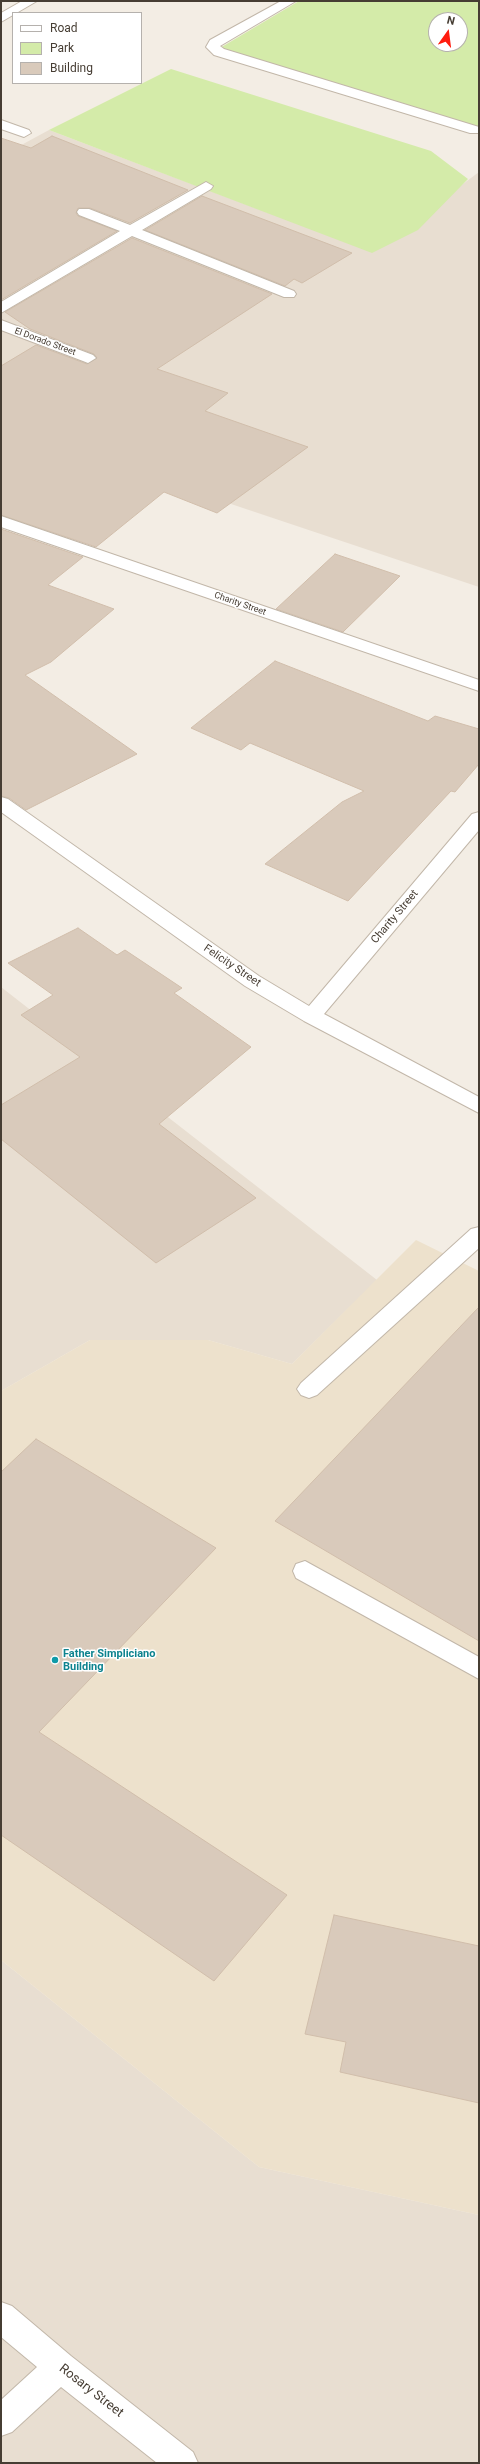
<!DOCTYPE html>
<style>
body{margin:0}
#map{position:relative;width:480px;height:2464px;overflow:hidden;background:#f3ede4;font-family:Roboto,sans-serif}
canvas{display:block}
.frame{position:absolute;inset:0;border:2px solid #463d33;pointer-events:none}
.legend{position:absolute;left:12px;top:12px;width:130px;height:72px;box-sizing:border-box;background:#fff;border:1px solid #b5b1ad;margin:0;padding:5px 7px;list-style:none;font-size:12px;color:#463d33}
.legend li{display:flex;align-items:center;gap:8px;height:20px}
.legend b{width:20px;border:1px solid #b5b1ad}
.north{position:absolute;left:428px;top:12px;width:40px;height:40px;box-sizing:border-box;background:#fff;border:1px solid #b5b1ad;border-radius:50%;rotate:14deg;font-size:11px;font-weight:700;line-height:16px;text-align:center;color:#463d33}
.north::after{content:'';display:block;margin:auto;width:14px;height:18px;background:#ff1c0f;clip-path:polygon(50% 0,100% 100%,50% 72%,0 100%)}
</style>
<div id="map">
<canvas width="480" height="2464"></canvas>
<div class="frame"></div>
<ul class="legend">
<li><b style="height:5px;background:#fff"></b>Road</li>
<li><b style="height:11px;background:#d4eba9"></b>Park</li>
<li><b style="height:11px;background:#d9cabb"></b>Building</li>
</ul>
<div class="north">N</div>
</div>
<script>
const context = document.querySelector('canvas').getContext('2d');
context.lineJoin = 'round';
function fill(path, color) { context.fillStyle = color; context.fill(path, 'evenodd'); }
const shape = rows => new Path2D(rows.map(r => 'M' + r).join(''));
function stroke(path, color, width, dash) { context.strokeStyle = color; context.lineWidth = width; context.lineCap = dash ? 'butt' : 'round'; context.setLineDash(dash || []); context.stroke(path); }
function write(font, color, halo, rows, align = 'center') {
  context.font = font + ' Roboto,sans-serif'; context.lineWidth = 3; context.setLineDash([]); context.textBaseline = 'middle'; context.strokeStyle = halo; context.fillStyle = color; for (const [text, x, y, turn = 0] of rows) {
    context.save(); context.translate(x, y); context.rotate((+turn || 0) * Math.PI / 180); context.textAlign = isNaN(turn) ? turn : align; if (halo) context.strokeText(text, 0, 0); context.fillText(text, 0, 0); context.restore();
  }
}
fill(shape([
 [49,130,372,252,479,172,479,587,1,427,1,156],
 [1,987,377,1280,292,1364,208,1340,90,1340,1,1391],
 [1,1960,259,2167,479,2215,479,2463,1,2463]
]), '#e8ded1');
fill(shape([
 [416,1240,479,1271,479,2215,259,2167,1,1960,1,1391,90,1340,208,1340,292,1364]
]), '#ede1cc');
fill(shape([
 [299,1,479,1,479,129,220,48],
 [436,20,460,20,460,44,436,44],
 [171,69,431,151,468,179,418,230,372,253,49,130]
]), '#d4eba9');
const building = shape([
 [52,136,188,190,130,223,90,208,78,208,76,213,78,216,117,231,1,300,1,138,31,148,52,136],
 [202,196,352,253,302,283,294,279,285,286,145,230,202,196],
 [132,238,272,294,157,369,228,393,205,411,308,447,217,513,164,492,96,547,1,515,1,366,36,345,87,364,97,358,94,354,30,329,5,312,132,238],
 [1,529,83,557,48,585,114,609,51,662,25,675,137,754,26,810,9,798,1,796,1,529],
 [335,554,400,576,343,632,276,609,335,554],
 [275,661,428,721,435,716,479,729,479,764,455,792,451,791,348,901,265,864,342,802,364,791,250,743,241,750,191,728,275,661],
 [78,928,117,955,125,950,182,988,174,993,251,1047,159,1124,256,1198,156,1263,1,1139,1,1105,80,1057,21,1015,53,995,8,963,78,928],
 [479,1307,479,1641,275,1521,479,1307],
 [36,1439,216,1548,39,1732,287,1895,214,1981,1,1835,1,1472,36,1439],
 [334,1915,479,1946,479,2103,340,2072,346,2042,305,2034,334,1915]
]);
fill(building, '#d9cabb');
stroke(building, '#d1beab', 1);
const minor = shape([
 [22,1,37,1,1,22,1,13,22,1],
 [281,1,296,1,220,46,224,49,479,127,479,133,470,133,214,55,206,47,210,40,281,1],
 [1,120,29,130,31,133,24,137,1,129,1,120],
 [206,182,213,186,211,189,142,230,294,291,296,294,294,297,284,297,132,236,1,313,1,302,120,231,79,215,77,212,79,209,89,209,130,225,206,182],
 [1,320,93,355,96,358,88,363,83,361,1,330,1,320],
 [1,516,479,680,479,691,1,527,1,516],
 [1,797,8,799,259,976,309,1006,472,814,479,812,479,830,324,1014,479,1097,479,1113,304,1021,245,986,1,812,1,797],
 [479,1227,479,1248,317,1395,309,1398,301,1395,297,1389,301,1383,471,1229,479,1227],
 [305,1561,479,1657,479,1679,296,1578,293,1571,296,1564,305,1561],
 [1,2302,12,2306,71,2356,193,2452,198,2463,157,2463,61,2387,12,2432,1,2436,1,2400,37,2367,1,2337,1,2302]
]);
stroke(minor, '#c2b7a9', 2);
fill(minor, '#fff');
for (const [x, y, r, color] of [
 [55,1660,4,"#0f9aa8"]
]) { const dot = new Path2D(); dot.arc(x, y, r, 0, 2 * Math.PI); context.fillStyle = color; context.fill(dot); stroke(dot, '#fff', 1.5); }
write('9px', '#463d33', '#fff', [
 ["El Dorado Street",45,342,20],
 ["Charity Street",240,604,19]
]);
write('11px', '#463d33', '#fff', [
 ["Charity Street",395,917,-50],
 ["Felicity Street",232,966,34]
]);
write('bold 11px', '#0d838f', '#fff', [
 ["Father Simpliciano",63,1654],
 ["Building",63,1667]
], 'left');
write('13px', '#463d33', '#fff', [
 ["Rosary Street",91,2391,38]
]);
</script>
